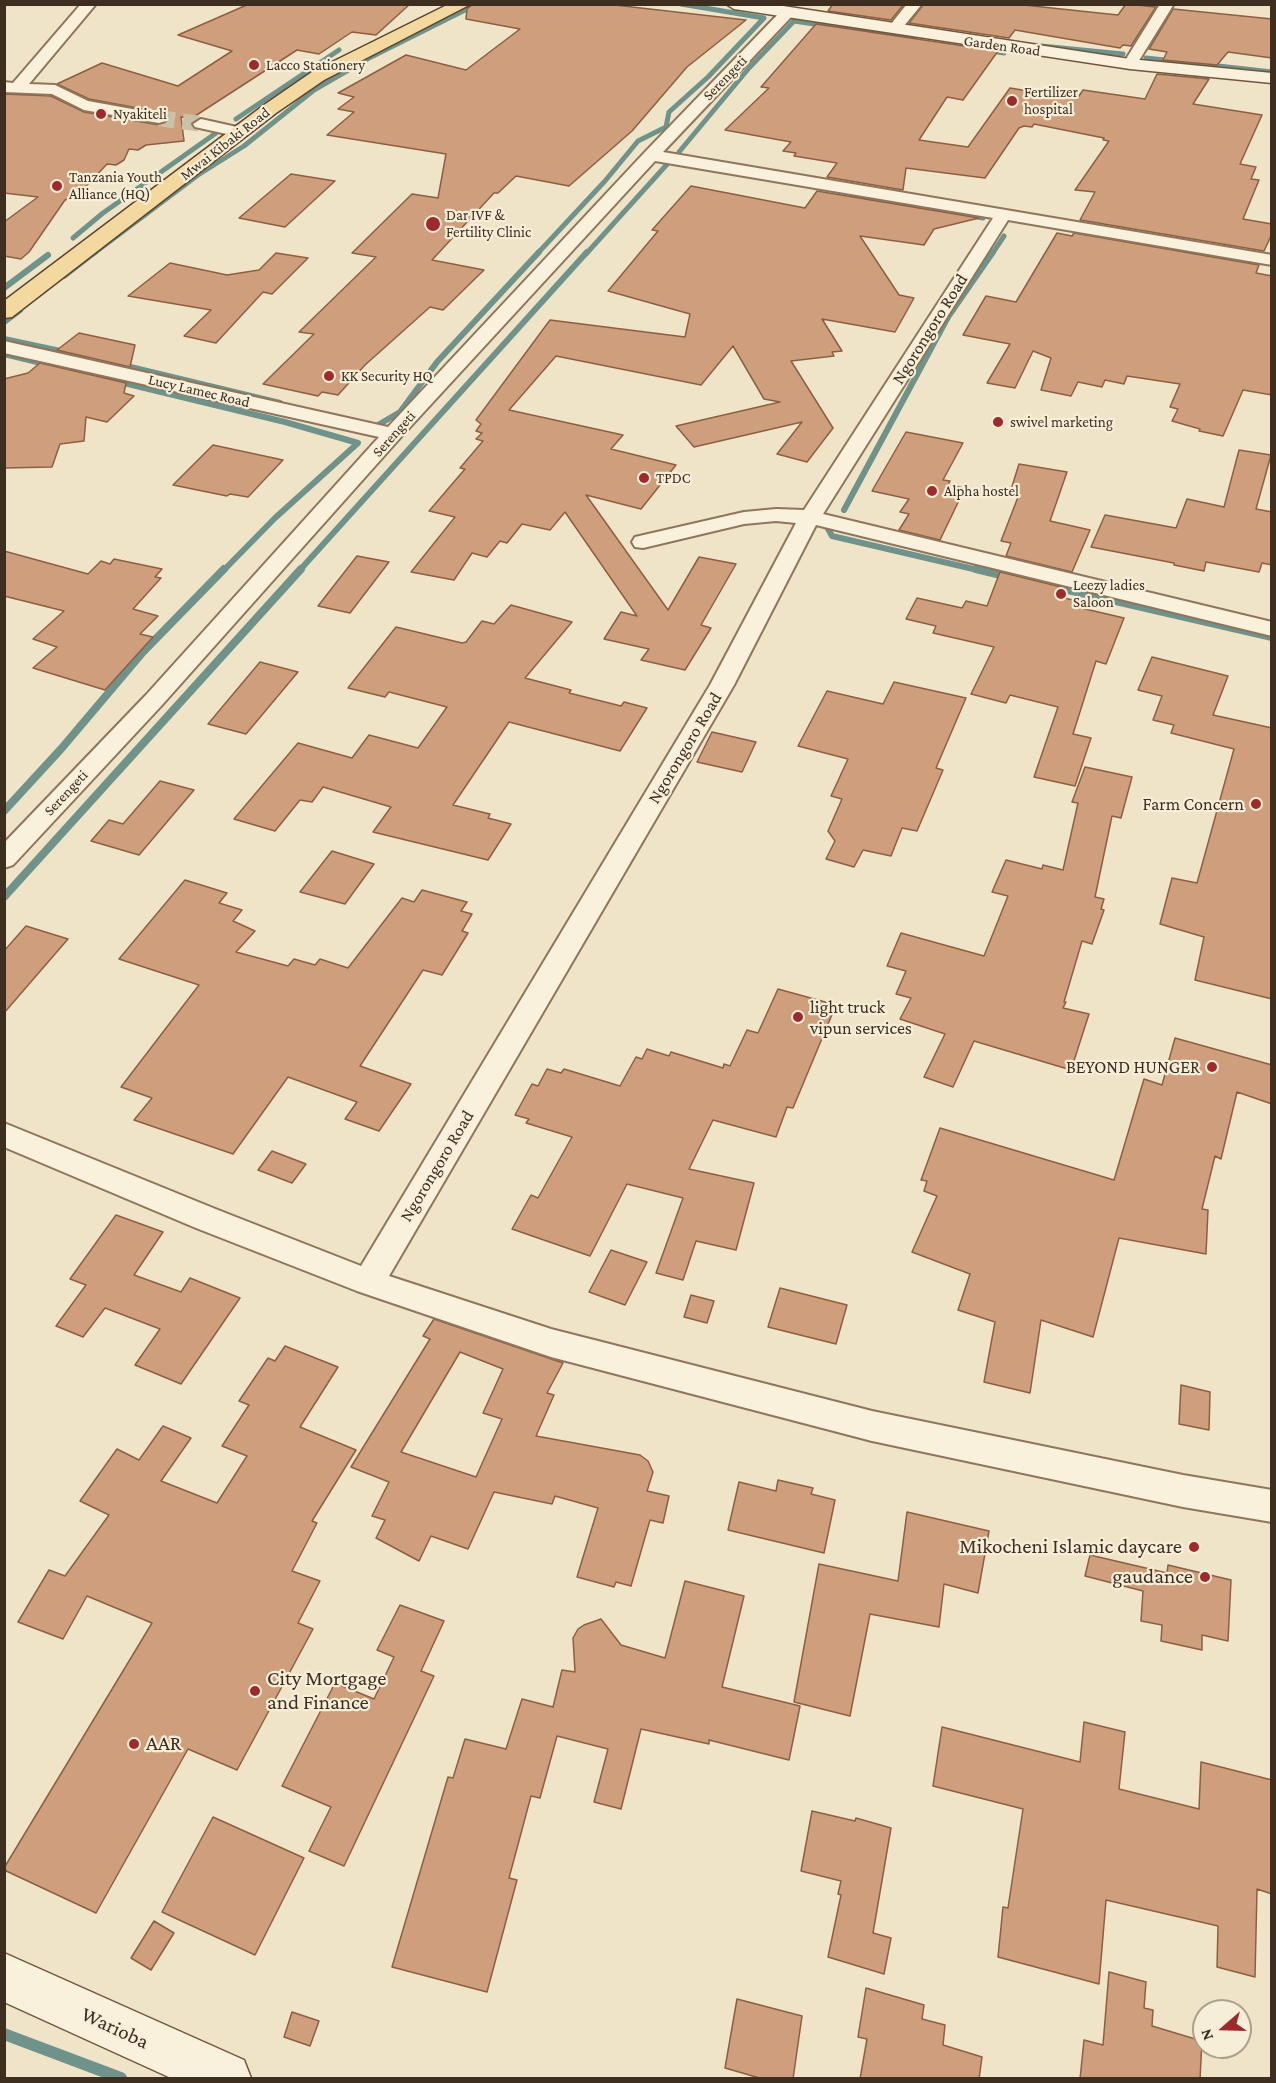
<!DOCTYPE html>
<style>
body{margin:0}
#map{position:relative;width:1276px;height:2083px;overflow:hidden;background:#f0e4c8;font-family:"Crimson Pro",serif}
canvas{display:block}
.frame{position:absolute;inset:0;border:6px solid #3d2e20;pointer-events:none}
.north{position:absolute;left:1192px;top:1999px;width:60px;height:60px;box-sizing:border-box;background:#f7eed8;border:2px solid #ada18e;border-radius:50%;rotate:250deg;font-size:16px;font-weight:700;line-height:24px;text-align:center;color:#3d2e20}
.north::after{content:'';display:block;margin:auto;width:21px;height:27px;background:#9e2a2b;clip-path:polygon(50% 0,100% 100%,50% 72%,0 100%)}
</style>
<div id="map">
<canvas width="1276" height="2083"></canvas>
<div class="frame"></div>
<div class="north">N</div>
</div>
<script>
const context = document.querySelector('canvas').getContext('2d');
context.lineJoin = 'round';
const shape = rows => new Path2D(rows.map(r => 'M' + r).join(''));
function stroke(path, color, width, dash) { context.strokeStyle = color; context.lineWidth = width; context.lineCap = dash ? 'butt' : 'round'; context.setLineDash(dash || []); context.stroke(path); }
function fill(path, color) { context.fillStyle = color; context.fill(path, 'evenodd'); }
function write(font, color, halo, rows, align = 'center') {
  context.font = font + ' "Crimson Pro",serif'; context.lineWidth = 4.5; context.setLineDash([]); context.textBaseline = 'middle'; context.strokeStyle = halo; context.fillStyle = color; for (const [text, x, y, turn = 0] of rows) {
    context.save(); context.translate(x, y); context.rotate((+turn || 0) * Math.PI / 180); context.textAlign = isNaN(turn) ? turn : align; if (halo) context.strokeText(text, 0, 0); context.fillText(text, 0, 0); context.restore();
  }
}
stroke(shape([
 [1041,46,1123,54],
 [985,50,1004,53],
 [1146,58,1272,72],
 [236,119,339,50],
 [679,152,749,68,794,21,915,39],
 [851,194,983,218],
 [73,238,103,213,216,133],
 [93,254,198,175,244,146,314,90,369,58,477,4],
 [537,254,605,181,638,141,666,127,669,112,708,77,764,18,681,4],
 [586,254,670,161,678,163],
 [992,254,1004,236]
]), '#6f938a', 5);
stroke(shape([
 [64,276,95,252],
 [4,288,48,255],
 [4,322,20,310],
 [4,339,84,356],
 [4,354,285,422,358,443,275,518,223,571],
 [118,364,280,403],
 [368,427,373,428,400,412,437,362,539,252],
 [844,510,948,317,993,252],
 [826,525,832,536,982,571],
 [299,571,587,252]
]), '#6f938a', 6);
stroke(shape([
 [976,569,1009,577],
 [1055,587,1272,637],
 [4,811,61,749,143,652,224,569],
 [4,897,301,569]
]), '#6f938a', 8);
stroke(shape([
 [4,2034,121,2078]
]), '#6f938a', 12);
const building = shape([
 [249,4,410,4,376,35,352,32,319,54,297,50,192,118,181,117,184,141,146,145,138,150,129,149,124,160,116,165,107,164,78,195,65,200,29,252,21,259,4,256,4,222,38,197,4,193,4,94,51,96,84,112,159,125,166,123,169,117,165,113,89,99,57,84,102,63,178,86,232,51,178,35,249,4],
 [473,4,606,4,746,20,687,67,632,131,569,186,516,176,498,193,494,193,432,260,484,270,443,310,430,307,365,365,338,395,322,392,318,396,263,384,314,334,299,332,376,257,352,253,412,194,438,198,446,154,327,135,354,112,338,109,354,97,338,93,406,55,466,70,520,29,466,19,467,9,473,4],
 [833,4,904,4,891,20,828,11,833,4],
 [924,4,1014,4,1118,15,1126,4,1156,7,1131,46,1123,45,1120,48,1015,30,1009,38,909,23,924,4],
 [1173,9,1272,19,1272,58,1228,52,1217,65,1163,60,1167,52,1149,49,1173,9],
 [816,24,998,51,963,100,947,97,919,140,968,147,1010,88,1077,99,1083,90,1145,99,1157,74,1209,79,1193,104,1262,115,1240,164,1256,167,1251,179,1259,180,1243,219,1272,224,1272,234,1264,251,1080,220,1095,192,1075,190,1109,141,1103,140,1104,138,1034,124,1032,127,1024,126,1019,128,985,178,906,168,903,190,827,177,837,163,794,156,796,153,783,151,791,142,725,130,769,88,761,87,816,24],
 [291,174,335,181,285,227,239,218,291,174],
 [691,186,805,208,817,191,979,218,934,229,924,245,860,236,899,295,914,298,895,332,822,319,842,351,832,352,834,356,791,361,833,428,807,462,777,454,802,422,694,447,676,426,780,402,764,399,733,346,701,385,556,356,509,410,623,435,611,449,676,465,641,509,586,495,668,610,699,557,736,564,701,625,711,628,685,670,641,660,649,649,604,639,621,612,637,616,565,512,550,530,522,524,507,543,500,541,487,557,472,553,454,580,411,572,455,517,429,511,465,469,460,468,483,441,476,439,482,433,476,431,481,424,476,420,550,320,685,337,690,314,608,291,658,231,652,230,691,186],
 [1057,233,1072,236,1074,233,1259,265,1256,273,1272,276,1272,395,1243,390,1223,436,1199,431,1200,429,1172,421,1178,409,1170,407,1180,384,1127,376,1124,384,1105,380,1102,387,1078,382,1071,396,1041,390,1051,358,1033,351,1015,388,987,383,1010,344,963,335,986,296,1016,302,1057,233],
 [276,253,308,258,272,294,263,292,216,343,184,336,211,310,128,296,170,263,227,275,259,270,276,253],
 [79,333,135,345,130,367,57,350,79,333],
 [40,363,126,383,124,393,134,396,107,422,86,417,84,441,60,444,52,467,4,468,4,379,28,373,40,363],
 [906,432,963,443,943,480,950,481,948,485,965,488,940,540,899,530,909,514,900,512,909,499,872,491,906,432],
 [213,445,283,460,248,497,230,494,227,496,173,485,213,445],
 [1239,450,1271,455,1256,509,1272,512,1272,565,1262,563,1259,572,1206,562,1204,571,1174,565,1174,563,1091,547,1105,515,1176,528,1187,499,1224,507,1239,450],
 [1019,464,1067,472,1050,521,1090,530,1072,572,1006,556,1011,543,1001,541,1018,497,1009,496,1019,464],
 [4,551,88,574,101,561,110,564,114,559,162,569,155,577,161,578,133,609,158,616,140,634,153,637,105,690,33,668,57,647,33,639,64,611,4,596,4,551],
 [357,556,389,562,350,613,318,606,357,556],
 [1000,572,1065,588,1061,597,1084,603,1081,608,1124,618,1106,664,1096,661,1073,734,1091,738,1075,786,1034,777,1058,707,1010,695,1006,703,971,694,994,647,933,633,936,626,906,619,917,598,962,608,966,601,987,606,1000,572],
 [511,605,572,622,525,678,571,690,569,693,621,706,624,702,647,708,620,751,509,722,453,805,490,814,488,818,511,824,488,860,373,832,391,807,323,787,312,802,300,800,275,831,234,819,298,743,352,758,369,735,418,748,447,707,389,692,385,697,348,688,396,627,462,643,466,642,482,621,494,624,511,605],
 [1152,657,1228,676,1213,715,1272,728,1272,999,1195,980,1204,937,1160,924,1172,878,1197,883,1234,749,1171,733,1174,725,1153,720,1162,696,1138,690,1152,657],
 [260,662,298,672,246,734,208,724,260,662],
 [894,682,966,698,936,768,943,770,917,831,902,828,891,856,863,850,854,867,826,859,835,841,828,831,842,799,831,796,848,759,798,746,827,691,883,704,894,682],
 [712,732,756,742,742,772,697,762,712,732],
 [1085,767,1132,777,1121,818,1112,816,1095,897,1104,899,1101,909,1104,910,1092,944,1082,941,1064,1002,1066,1002,1063,1008,1089,1014,1071,1070,974,1041,953,1087,924,1077,945,1034,900,1019,911,998,896,994,906,971,887,966,901,933,984,956,1008,896,992,892,1006,860,1042,869,1043,865,1063,870,1078,803,1072,802,1085,767],
 [160,781,194,790,139,855,91,841,109,820,123,824,160,781],
 [332,851,374,864,345,904,300,892,332,851],
 [185,880,227,893,219,903,242,910,233,921,255,931,236,952,288,966,294,959,315,965,320,959,348,968,402,898,414,902,422,890,467,902,461,911,472,914,462,931,468,933,442,975,423,970,360,1066,411,1084,379,1131,345,1119,357,1102,288,1077,233,1154,134,1120,152,1098,121,1087,199,985,119,959,185,880],
 [26,926,68,939,4,1013,4,951,26,926],
 [778,989,836,1005,793,1108,787,1107,776,1137,713,1120,689,1169,754,1183,736,1250,696,1241,683,1280,656,1273,683,1198,627,1184,590,1256,512,1229,531,1195,538,1198,572,1137,526,1123,529,1119,515,1115,532,1084,538,1086,547,1069,561,1073,564,1069,620,1086,636,1057,642,1059,647,1049,669,1056,671,1052,723,1068,724,1064,730,1066,747,1030,758,1033,778,989],
 [1175,1038,1272,1065,1272,1104,1237,1092,1221,1159,1215,1156,1202,1209,1208,1210,1206,1254,1119,1238,1093,1337,1041,1320,1030,1393,984,1382,995,1322,958,1310,970,1274,912,1252,937,1196,924,1191,927,1181,921,1180,940,1128,1114,1180,1144,1079,1162,1085,1175,1038],
 [272,1151,306,1164,292,1183,258,1170,272,1151],
 [116,1215,163,1232,134,1275,181,1292,190,1278,240,1298,181,1384,135,1365,160,1329,105,1308,83,1337,56,1326,86,1285,70,1279,116,1215],
 [611,1250,647,1262,625,1305,589,1292,611,1250],
 [780,1288,847,1305,836,1344,768,1327,780,1288],
 [691,1295,714,1301,707,1323,684,1317,691,1295],
 [434,1319,563,1363,547,1393,554,1395,536,1436,640,1455,648,1461,653,1472,647,1491,669,1496,663,1523,650,1520,631,1586,616,1582,614,1587,577,1577,598,1508,555,1496,552,1504,494,1492,468,1549,431,1536,419,1561,376,1538,385,1520,372,1516,389,1482,351,1467,430,1339,423,1336,434,1319],
 [460,1352,503,1369,483,1413,502,1419,476,1477,401,1452,460,1352],
 [285,1346,338,1367,300,1427,356,1450,312,1521,317,1523,292,1571,320,1581,298,1623,313,1629,237,1770,188,1749,96,1913,4,1870,4,1868,152,1623,87,1596,63,1639,18,1622,49,1570,65,1576,109,1515,80,1501,117,1449,139,1460,163,1426,191,1438,161,1481,217,1503,247,1456,222,1446,249,1405,239,1401,268,1358,275,1361,285,1346],
 [1181,1385,1210,1392,1209,1430,1179,1424,1181,1385],
 [778,1480,813,1488,811,1494,835,1500,824,1553,728,1530,739,1482,776,1491,778,1480],
 [907,1512,989,1531,978,1593,944,1584,939,1627,870,1614,850,1716,794,1702,819,1564,898,1581,907,1512],
 [1090,1555,1167,1573,1168,1565,1231,1580,1228,1641,1202,1635,1202,1650,1161,1641,1162,1625,1141,1621,1143,1591,1085,1576,1090,1555],
 [685,1581,744,1596,722,1687,800,1706,789,1760,709,1740,709,1744,641,1729,621,1809,594,1802,608,1749,557,1736,540,1798,531,1796,509,1878,517,1880,487,1992,392,1967,448,1777,453,1778,465,1739,506,1749,522,1699,553,1707,562,1670,575,1672,573,1638,578,1629,584,1625,601,1619,621,1645,665,1658,685,1581],
 [400,1605,444,1621,421,1671,434,1676,344,1866,309,1851,331,1807,282,1786,335,1683,374,1699,394,1657,377,1650,400,1605],
 [1084,1722,1125,1732,1119,1789,1199,1809,1201,1762,1272,1780,1272,1894,1257,1889,1255,1977,1217,1967,1218,1926,1106,1900,1099,1984,998,1957,1003,1907,1008,1908,1023,1809,933,1786,942,1727,1080,1762,1084,1722],
 [812,1811,855,1821,856,1818,891,1828,873,1933,891,1938,884,1974,828,1957,841,1895,838,1894,841,1881,801,1871,812,1811],
 [213,1817,304,1858,255,1955,162,1912,213,1817],
 [154,1921,174,1933,151,1970,131,1958,154,1921],
 [1109,1972,1146,1982,1144,2008,1153,2010,1152,2026,1202,2041,1200,2079,1080,2079,1084,2040,1103,2045,1109,1972],
 [866,1988,924,2005,922,2019,945,2025,943,2045,982,2057,979,2079,860,2079,867,2039,858,2037,866,1988],
 [737,1999,802,2016,793,2079,763,2079,725,2068,737,1999],
 [292,2012,319,2021,310,2046,284,2037,292,2012]
]);
fill(building, '#cf9f7d');
stroke(building, '#8d5f41', 1.5);
stroke(shape([
 [159,118,201,124]
]), '#ccc0a6', 16, [16, 8]);
const street = shape([
 [81,4,96,4,29,84,55,85,88,101,165,115,167,118,165,121,159,123,84,110,52,94,4,92,4,82,13,83,81,4],
 [907,4,922,4,899,32,889,32,887,29,907,4],
 [1160,4,1174,4,1135,67,1125,67,1123,64,1160,4],
 [788,8,793,9,795,12,793,15,663,152,1272,255,1272,265,1008,220,823,514,1272,622,1272,636,816,525,734,685,389,1276,551,1329,872,1411,1183,1475,1272,1490,1272,1522,1183,1507,872,1441,551,1357,357,1291,196,1228,4,1147,4,1123,218,1210,361,1266,710,685,796,523,776,521,744,524,643,548,635,547,632,542,635,537,744,512,776,509,804,510,993,218,655,161,400,438,162,705,13,865,4,868,4,843,146,695,379,437,4,353,4,341,388,427,645,152,783,9,788,8],
 [201,119,246,129,248,132,240,137,195,127,193,124,201,119]
]);
const secondary = shape([
 [726,4,770,4,1130,59,1272,73,1272,83,1130,69,734,9,726,4],
 [4,1953,244,2060,251,2078,171,2078,4,2002,4,1953]
]);
const primary = shape([
 [449,4,471,4,324,80,276,113,12,317,4,318,4,301,264,105,312,72,449,4]
]);
stroke(street, '#8d765c', 4);
stroke(secondary, '#6f573f', 3);
stroke(primary, '#5b4430', 3);
fill(street, '#faf1dc');
fill(secondary, '#faf1dc');
fill(primary, '#f3d9a0');
for (const [x, y, r, color] of [
 [254,65,6,"#9e2a2b"],
 [1012,101,6,"#9e2a2b"],
 [101,114,6,"#9e2a2b"],
 [57,186,6,"#9e2a2b"],
 [433,224,8,"#9e2a2b"],
 [329,376,6,"#9e2a2b"],
 [998,422,6,"#9e2a2b"],
 [644,478,6,"#9e2a2b"],
 [932,491,6,"#9e2a2b"],
 [1061,594,6,"#9e2a2b"],
 [1256,804,6,"#9e2a2b"],
 [798,1017,6,"#9e2a2b"],
 [1212,1067,6,"#9e2a2b"],
 [1194,1547,6,"#9e2a2b"],
 [1205,1577,6,"#9e2a2b"],
 [255,1691,6,"#9e2a2b"],
 [134,1744,6,"#9e2a2b"]
]) { const dot = new Path2D(); dot.arc(x, y, r, 0, 2 * Math.PI); context.fillStyle = color; context.fill(dot); stroke(dot, '#f7eed8', 2); }
write('15px', '#3d2e20', '#f7eed8', [
 ["Garden Road",1002,46,8],
 ["Serengeti",725,78,-46],
 ["Mwai Kibaki Road",225,144,-38],
 ["Lucy Lamec Road",199,391,13],
 ["Serengeti",394,434,-48],
 ["Serengeti",66,793,-47]
]);
write('15px', '#3d2e20', '#f7eed8', [
 ["Lacco Stationery",266,65],
 ["Fertilizer",1024,92],
 ["hospital",1024,109],
 ["Nyakiteli",113,114],
 ["Tanzania Youth",69,177],
 ["Alliance (HQ)",69,194],
 ["Dar IVF &",446,215],
 ["Fertility Clinic",446,232],
 ["KK Security HQ",341,376],
 ["swivel marketing",1010,422],
 ["TPDC",656,478],
 ["Alpha hostel",944,491],
 ["Leezy ladies",1073,585],
 ["Saloon",1073,602]
], 'left');
write('18px', '#3d2e20', '#f7eed8', [
 ["Ngorongoro Road",930,329,-58],
 ["Ngorongoro Road",685,748,-59],
 ["Ngorongoro Road",437,1166,-59]
]);
write('18px', '#3d2e20', '#f7eed8', [
 ["Farm Concern",1244,804],
 ["light truck",810,1007,"left"],
 ["vipun services",810,1028,"left"],
 ["BEYOND HUNGER",1200,1067]
], 'right');
write('21px', '#3d2e20', '#f7eed8', [
 ["Mikocheni Islamic daycare",1182,1547],
 ["gaudance",1193,1577],
 ["City Mortgage",267,1679,"left"],
 ["and Finance",267,1703,"left"],
 ["AAR",146,1744,"left"]
], 'right');
write('21px', '#3d2e20', '#f7eed8', [
 ["Warioba",115,2028,25]
]);
</script>
